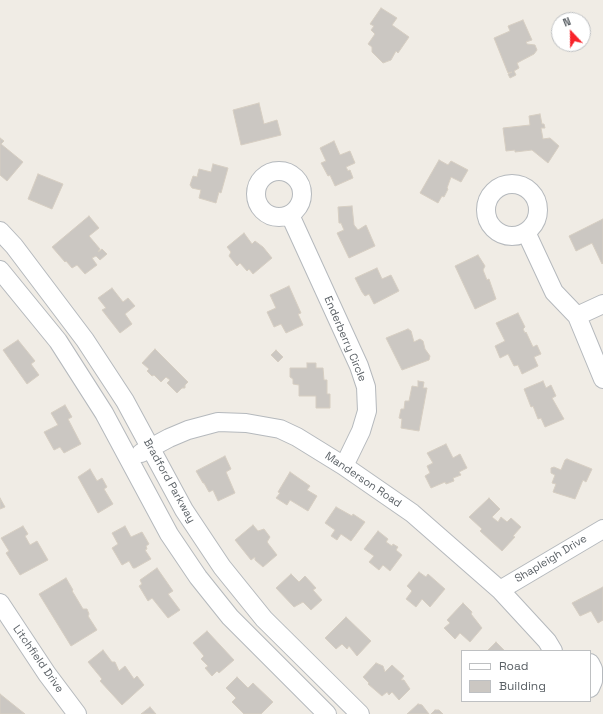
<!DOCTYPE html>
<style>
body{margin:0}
#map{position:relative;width:603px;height:714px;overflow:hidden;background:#f0ece5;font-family:"Space Grotesk",sans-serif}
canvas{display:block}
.legend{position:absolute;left:461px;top:650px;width:130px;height:52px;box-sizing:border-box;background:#fff;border:1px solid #bec0c2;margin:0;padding:5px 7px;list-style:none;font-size:12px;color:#5c6267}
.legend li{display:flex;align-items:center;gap:8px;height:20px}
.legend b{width:20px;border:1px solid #bec0c2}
.north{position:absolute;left:551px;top:12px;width:40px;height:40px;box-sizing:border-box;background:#fff;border:1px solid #bec0c2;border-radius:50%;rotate:338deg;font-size:11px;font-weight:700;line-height:16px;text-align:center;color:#5c6267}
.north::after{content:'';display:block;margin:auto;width:14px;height:18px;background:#f8232a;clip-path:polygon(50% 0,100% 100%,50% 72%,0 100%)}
</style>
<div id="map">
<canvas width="603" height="714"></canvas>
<ul class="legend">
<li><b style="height:5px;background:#fff"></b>Road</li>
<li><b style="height:11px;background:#cbc7c2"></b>Building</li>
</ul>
<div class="north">N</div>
</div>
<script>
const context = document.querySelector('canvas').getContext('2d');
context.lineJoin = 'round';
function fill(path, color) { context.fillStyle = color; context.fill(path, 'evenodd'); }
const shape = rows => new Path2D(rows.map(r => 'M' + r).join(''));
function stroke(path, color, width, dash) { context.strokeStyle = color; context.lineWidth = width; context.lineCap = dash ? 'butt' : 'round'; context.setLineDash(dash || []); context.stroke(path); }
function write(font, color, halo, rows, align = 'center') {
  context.font = font + ' "Space Grotesk",sans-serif'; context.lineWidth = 3.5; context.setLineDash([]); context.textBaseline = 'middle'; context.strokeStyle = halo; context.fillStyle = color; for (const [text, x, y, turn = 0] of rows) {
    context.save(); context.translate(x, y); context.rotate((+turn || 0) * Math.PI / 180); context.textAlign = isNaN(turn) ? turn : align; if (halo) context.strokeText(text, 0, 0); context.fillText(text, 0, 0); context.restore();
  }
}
const building = shape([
 [381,8,397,18,392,25,409,37,398,53,396,51,391,60,383,63,372,52,372,47,368,44,375,34,371,30,374,26,370,24,381,8],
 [523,20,532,40,526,42,527,44,535,45,537,50,534,54,517,63,519,68,514,71,516,75,510,78,508,74,512,72,508,73,494,38,510,31,508,26,523,20],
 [259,103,264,124,277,120,281,135,241,145,233,110,259,103],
 [540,114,542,124,544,124,545,128,541,128,543,139,550,138,559,146,548,163,532,150,515,152,515,150,506,151,503,128,530,125,529,116,540,114],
 [0,138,4,141,1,144,23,162,7,181,0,175,0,138],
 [334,141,340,155,350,151,355,163,346,167,348,171,350,170,353,178,335,186,330,175,328,176,321,163,326,161,320,148,334,141],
 [439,160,448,165,451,161,468,170,461,182,451,177,447,188,448,189,444,197,442,196,438,203,420,193,439,160],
 [213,164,228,168,221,193,219,192,216,203,199,198,201,190,192,188,190,185,193,176,197,177,199,169,211,172,213,164],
 [38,174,63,184,52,209,28,199,38,174],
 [352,206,354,225,358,230,366,225,375,246,349,258,337,233,344,230,341,223,339,223,338,207,352,206],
 [89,216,99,228,89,236,100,249,98,252,102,249,107,254,100,260,96,256,92,258,97,265,85,274,77,265,72,268,66,261,65,262,52,247,89,216],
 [603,219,603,263,602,264,592,243,576,251,569,236,603,219],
 [244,233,252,244,255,241,263,247,272,258,253,274,249,269,247,271,240,263,237,266,229,256,231,252,227,247,244,233],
 [478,255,485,266,483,270,487,280,489,279,496,299,475,309,455,266,478,255],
 [377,268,382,279,391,275,399,291,374,304,369,294,365,296,362,292,355,278,377,268],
 [289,286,301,313,298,314,303,325,286,333,281,324,274,327,267,312,276,308,270,295,289,286],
 [112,288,123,302,128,298,135,306,125,314,132,324,120,333,102,310,106,308,98,298,112,288],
 [518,313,525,327,523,329,525,333,526,332,533,347,537,345,541,354,534,357,538,366,522,374,518,365,514,366,508,354,500,358,495,346,505,341,496,323,518,313],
 [408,329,411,331,414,342,420,339,423,341,425,349,430,356,429,360,402,370,386,338,408,329],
 [18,340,35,361,31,364,39,375,27,384,3,350,18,340],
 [155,349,188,382,185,385,185,388,182,388,177,393,167,383,170,380,166,377,161,382,154,375,152,376,147,371,149,369,142,363,155,349],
 [276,350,283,357,278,362,271,355,276,350],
 [307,363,316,363,316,368,323,368,324,380,327,380,327,394,330,394,330,408,316,408,316,396,299,396,299,385,293,384,293,379,290,377,290,368,307,368,307,363],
 [418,381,424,382,423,388,427,388,419,431,401,428,402,419,399,418,401,409,404,409,405,401,409,401,412,386,418,387,418,381],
 [543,381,546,388,551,385,556,396,552,398,564,419,545,427,541,418,538,419,533,406,531,407,524,389,543,381],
 [65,405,72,417,68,419,81,444,64,453,60,447,54,450,44,432,58,425,51,413,65,405],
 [446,444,453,458,460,454,467,468,459,472,461,475,453,478,454,481,446,484,445,482,431,488,425,476,430,473,427,466,433,463,427,453,446,444],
 [225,456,231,469,226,472,235,493,218,501,213,490,209,492,204,483,203,483,196,471,225,456],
 [567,459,592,469,586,482,583,480,575,499,553,492,556,484,552,483,555,475,551,473,551,468,554,467,561,470,565,460,567,459],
 [90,469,97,481,102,478,107,487,104,489,113,504,98,513,78,477,90,469],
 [290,472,310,486,307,490,317,496,308,511,290,500,287,505,276,498,280,493,278,492,290,472],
 [0,498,5,507,0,509,0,498],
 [489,498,500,509,492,517,498,522,501,517,507,522,511,518,521,527,513,536,515,537,502,551,480,531,482,529,469,517,489,498],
 [336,507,352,516,353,514,365,522,351,541,341,534,337,540,331,536,335,530,325,523,336,507],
 [253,525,258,531,264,529,270,537,267,542,277,555,263,567,255,560,255,557,251,560,235,540,253,525],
 [23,526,28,534,25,536,30,545,37,541,48,560,20,575,6,553,9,551,1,538,23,526],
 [125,526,131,537,142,532,149,544,146,546,147,549,145,550,151,559,135,568,133,568,129,561,122,565,112,548,118,544,112,533,125,526],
 [378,531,388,539,386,542,392,546,393,544,398,547,396,550,402,555,390,571,383,565,379,570,369,562,374,556,364,549,378,531],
 [157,568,173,591,168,594,180,610,168,618,152,598,148,601,139,586,142,584,140,580,157,568],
 [419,572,426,577,428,574,445,589,430,607,422,599,416,607,406,599,412,591,407,586,419,572],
 [291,574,299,582,305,576,316,588,313,590,322,600,311,610,303,602,294,607,276,588,291,574],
 [66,578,73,590,72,591,74,594,83,609,87,609,89,614,88,616,97,630,71,646,39,594,66,578],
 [603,587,603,620,598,623,591,611,580,616,572,603,603,587],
 [463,603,472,612,471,614,482,628,470,642,460,633,455,639,444,628,450,623,447,620,463,603],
 [346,617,371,641,357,656,349,646,347,649,342,644,336,649,325,638,346,617],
 [207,631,234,660,219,673,217,671,212,676,205,668,208,666,201,659,204,656,193,643,207,631],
 [496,642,505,651,487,651,496,642],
 [103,650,112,662,115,662,119,671,125,666,134,679,137,676,144,685,122,705,100,681,102,679,88,662,103,650],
 [376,663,383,666,385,672,392,665,404,676,401,680,404,680,410,689,399,700,392,692,389,695,387,692,382,696,368,684,369,683,363,677,376,663],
 [237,677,248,688,253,683,273,702,261,714,244,714,232,702,236,698,226,688,237,677],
 [0,694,25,714,0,714,0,694],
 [418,704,422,705,429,714,407,714,418,704],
 [150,707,156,714,141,714,150,707],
 [435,710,439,710,443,714,431,714,435,710]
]);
fill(building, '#cbc7c2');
stroke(building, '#d6cec2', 1);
const minor = shape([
 '256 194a23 23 0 1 1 46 0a23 23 0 1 1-46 0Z',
 '486 210a26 26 0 1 1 52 0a26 26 0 1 1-52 0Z',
 [290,215,359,366,366,387,367,411,361,431,344,466],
 [0,231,14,246,85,340,125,401,184,510,222,567,264,619,360,714],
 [526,232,554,292,577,316,603,379],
 [0,270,58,341,104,413,169,534,198,577,230,617,327,714],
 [577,316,603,304],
 [141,453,169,438,188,430,218,422,246,423,280,429,297,437,344,466,412,513,500,590,547,641,553,651],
 [500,590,603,529],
 [0,603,47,674,77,714],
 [590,663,593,669,593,681,590,688]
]);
stroke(minor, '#b5b9bd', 20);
stroke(minor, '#fff', 18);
write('11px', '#5c6267', '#fff', [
 ["Enderberry Circle",345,339,67],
 ["Manderson Road",363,480,34],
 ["Bradford Parkway",169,481,61],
 ["Shapleigh Drive",551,559,-31],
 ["Litchfield Drive",38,659,55]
]);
</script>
